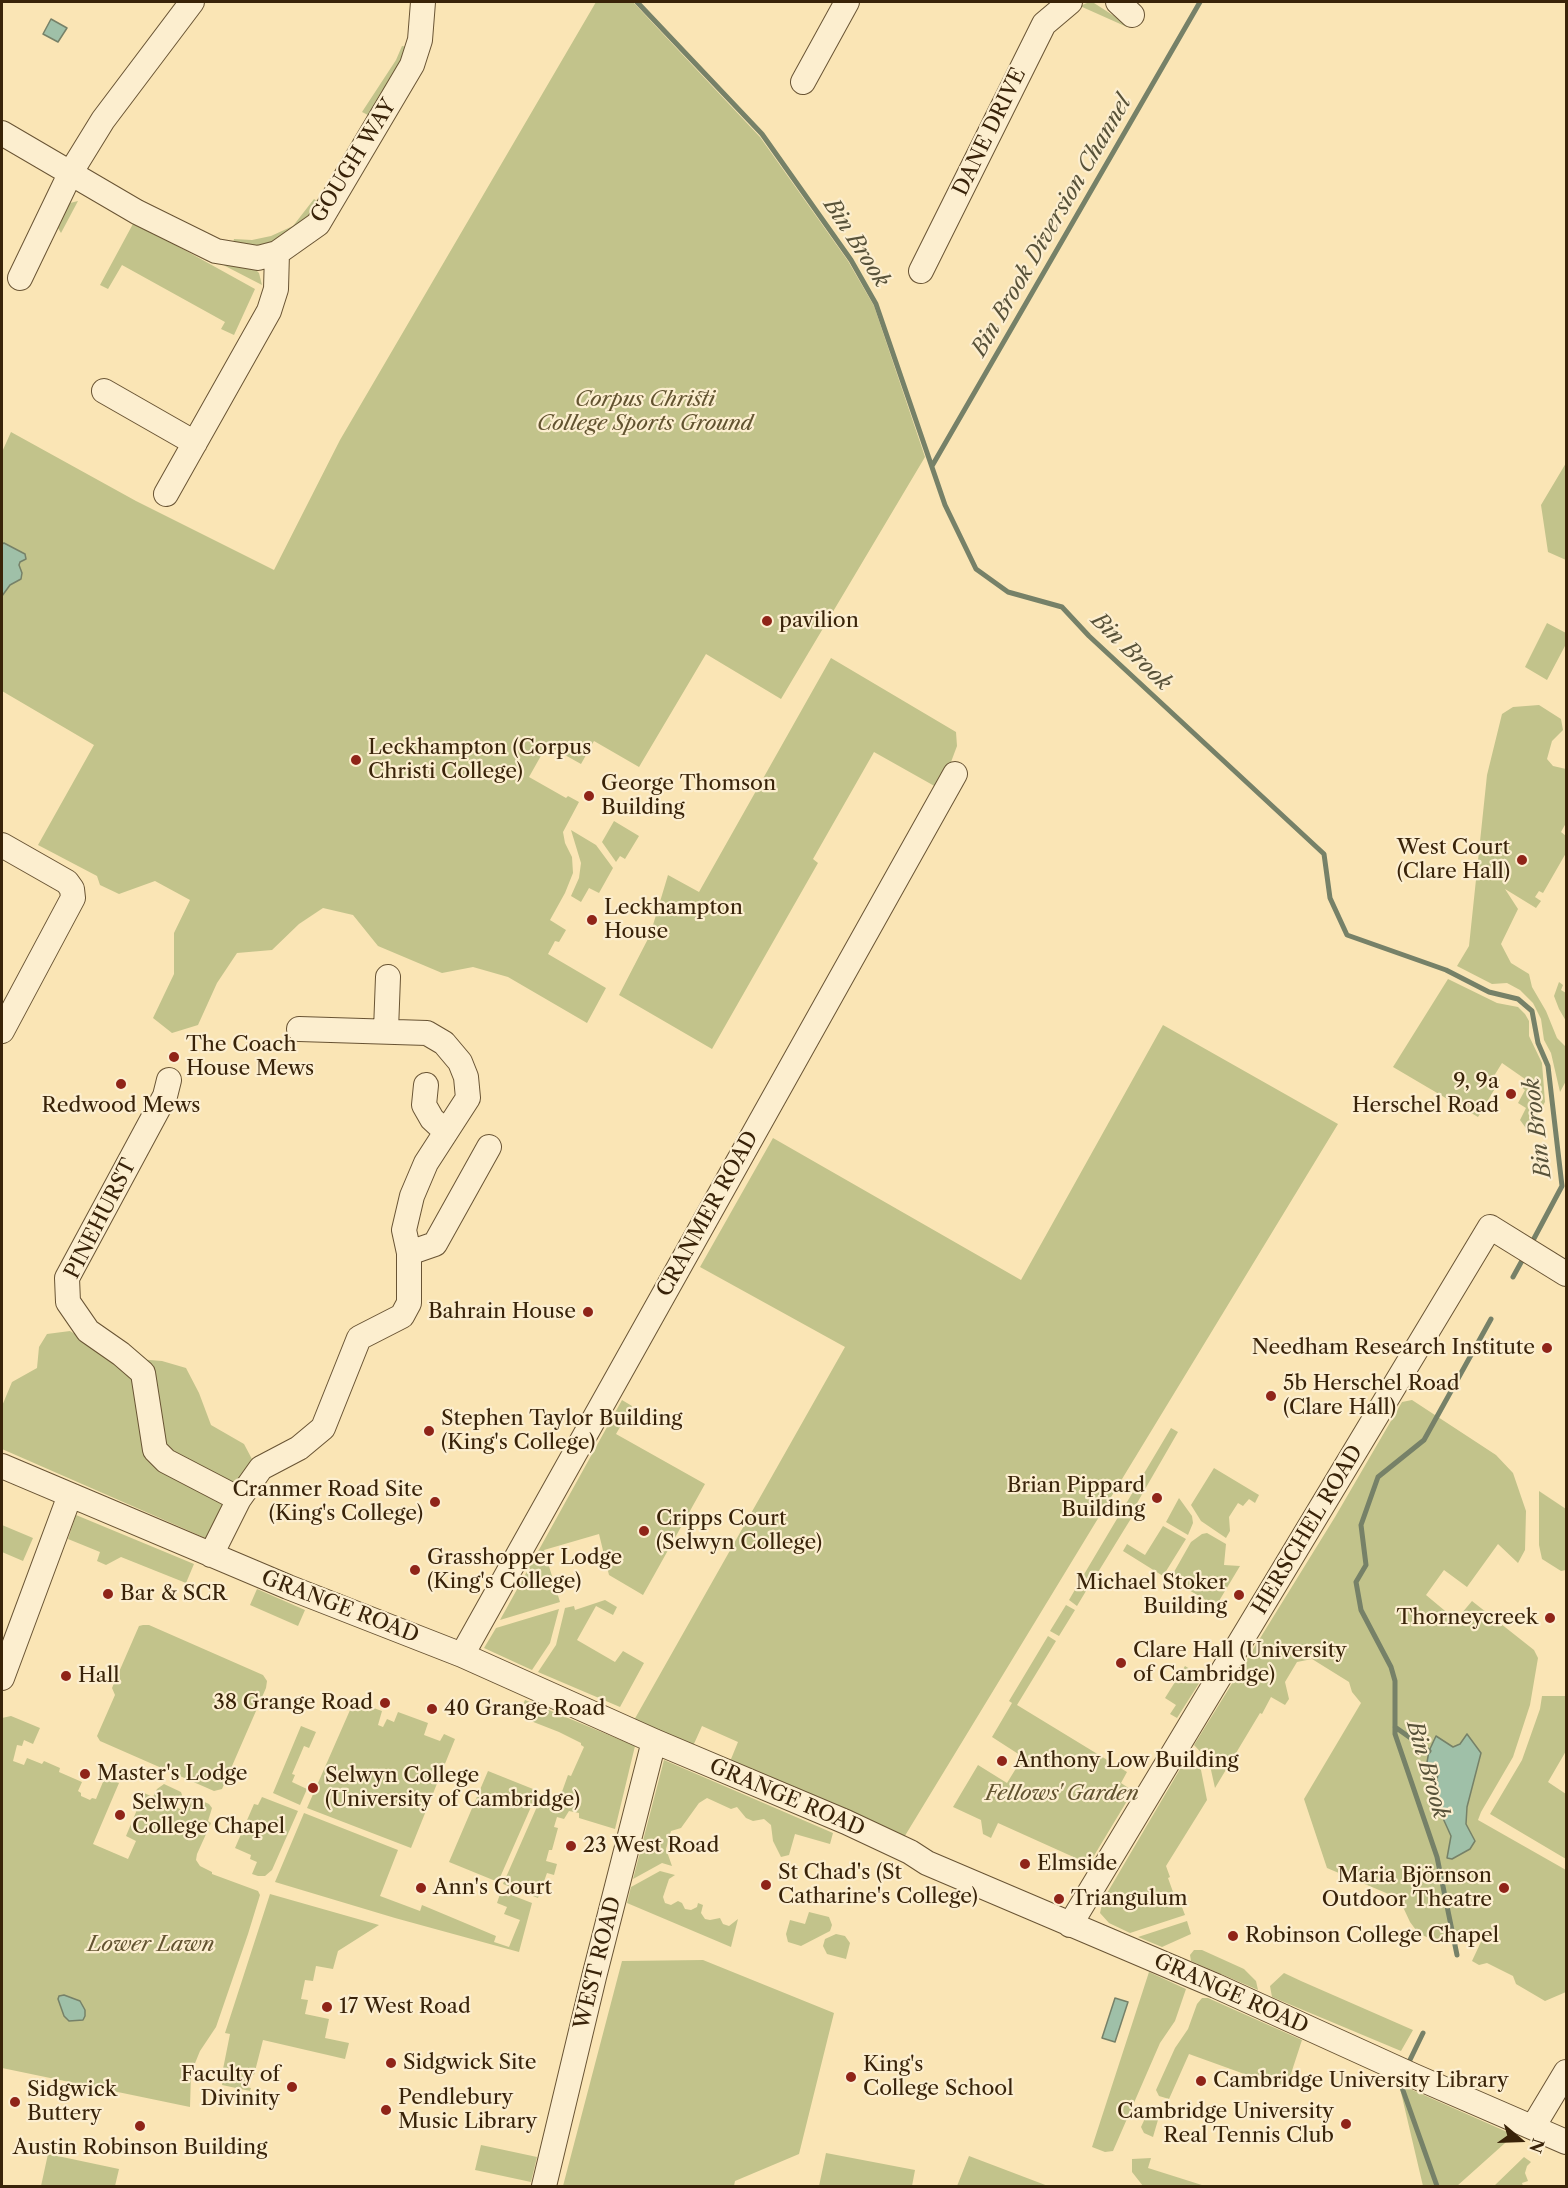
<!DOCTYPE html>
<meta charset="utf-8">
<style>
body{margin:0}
#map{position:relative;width:1568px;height:2188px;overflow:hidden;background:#fae5b5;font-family:"Libre Caslon Text",serif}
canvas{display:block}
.frame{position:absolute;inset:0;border:3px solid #392309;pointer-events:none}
.north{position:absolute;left:1490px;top:2110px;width:60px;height:60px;-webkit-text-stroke:4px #fceecf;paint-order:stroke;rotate:109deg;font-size:16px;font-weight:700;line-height:24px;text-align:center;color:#392309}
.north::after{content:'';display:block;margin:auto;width:21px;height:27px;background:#392309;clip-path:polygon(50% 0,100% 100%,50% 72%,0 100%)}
</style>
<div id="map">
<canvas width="1568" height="2188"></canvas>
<div class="frame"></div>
<div class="north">N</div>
</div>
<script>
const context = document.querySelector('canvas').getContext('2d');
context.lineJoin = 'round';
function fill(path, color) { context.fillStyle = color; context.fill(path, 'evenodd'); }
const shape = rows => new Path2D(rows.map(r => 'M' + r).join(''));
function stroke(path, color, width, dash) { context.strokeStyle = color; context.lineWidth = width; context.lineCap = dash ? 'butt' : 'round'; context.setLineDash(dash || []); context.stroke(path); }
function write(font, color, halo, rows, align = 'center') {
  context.font = font + ' "Libre Caslon Text",serif'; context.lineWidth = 4.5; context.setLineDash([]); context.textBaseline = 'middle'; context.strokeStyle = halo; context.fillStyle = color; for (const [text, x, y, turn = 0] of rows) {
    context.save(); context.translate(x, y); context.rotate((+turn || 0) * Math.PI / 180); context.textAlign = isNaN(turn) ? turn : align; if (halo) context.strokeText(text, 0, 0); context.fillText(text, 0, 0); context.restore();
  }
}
fill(shape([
 [596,2,633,2,760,137,848,261,874,306,925,457,781,699,706,654,639,767,594,741,581,764,547,745,529,777,566,798,568,796,579,802,563,832,565,843,572,857,573,873,565,893,550,920,566,930,559,942,555,941,548,954,606,988,587,1023,508,977,473,967,442,973,378,946,353,915,323,908,299,924,272,950,237,953,217,983,198,1025,172,1033,153,1018,174,974,174,933,190,900,155,881,119,894,100,885,97,876,38,845,94,745,2,691,2,452,11,432,136,501,274,570,340,440],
 [1087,3,1094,3,1128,25,1127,27,1080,6],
 [402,46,408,47,370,116,362,112,396,60],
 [314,199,320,203,313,216,270,244,251,247,232,247,234,239,252,240,271,236,293,226],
 [78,201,61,233,58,228,59,221,70,203],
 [134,222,255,289,234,335,221,329,225,322,122,265,108,289,100,285],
 [198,252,250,264,259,273,262,285],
 [1566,463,1566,560,1548,552,1541,505],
 [1547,623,1566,633,1566,644,1547,680,1525,667],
 [831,658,956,732,957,746,948,770,938,788,874,752,813,859,818,863,712,1049,619,995,650,935,668,875,699,892],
 [1539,705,1561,719,1563,730,1552,741,1547,759,1553,766,1566,769,1566,823,1561,832,1566,836,1566,853,1543,893,1539,891,1535,897,1541,901,1536,908,1505,889,1518,909,1501,944,1511,963,1529,974,1532,987,1546,1011,1557,1038,1566,1047,1566,1081,1560,1092,1551,1053,1544,1040,1541,1019,1533,1003,1520,990,1507,983,1492,984,1457,966,1469,946,1487,775,1502,714,1513,707],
 [614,821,639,836,625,859,620,856,616,862,602,842],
 [571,830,596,845,613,868,599,893,589,888,581,902,571,896,579,878,581,863],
 [1448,979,1497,1003,1518,1007,1525,1014,1529,1021,1529,1036,1542,1063,1545,1102,1528,1131,1520,1120,1526,1108,1518,1103,1525,1090,1521,1087,1525,1079,1502,1063,1494,1076,1500,1080,1478,1117,1393,1067],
 [1559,982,1563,985,1561,990,1566,993,1566,1021,1559,1009,1554,996],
 [1163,1025,1338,1124,903,1839,729,1764,738,1742,702,1726,693,1746,633,1722,845,1347,700,1267,773,1138,1021,1280],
 [70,1331,113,1357,162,1361,186,1368,199,1393,211,1425,244,1444,253,1461,210,1540,2,1449,2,1406,12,1382,37,1368,39,1347,47,1334],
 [622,1400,632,1406,616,1434,705,1484,643,1595,609,1575,599,1534,544,1550,560,1602,500,1620],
 [1412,1400,1496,1455,1513,1473,1526,1511,1525,1550,1518,1563,1498,1544,1467,1587,1444,1570,1426,1595,1456,1620,1472,1601,1534,1650,1538,1658,1530,1705,1513,1757,1481,1812,1478,1820,1566,1870,1566,1992,1545,2001,1516,1984,1513,1976,1487,1963,1479,1965,1472,1961,1487,1929,1449,1941,1437,1941,1419,1934,1410,1922,1403,1907,1405,1901,1327,1868,1304,1799,1361,1703,1352,1692,1349,1682,1312,1659,1297,1662,1285,1682,1289,1699,1285,1705,1271,1697,1262,1714,1260,1713,1215,1788,1209,1761,1194,1745,1335,1517,1402,1402],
 [1171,1428,1178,1432,1133,1510,1135,1512,1092,1582,1083,1576],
 [1214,1468,1259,1495,1255,1503,1249,1499,1243,1506,1238,1503,1229,1517,1230,1531,1226,1538,1201,1521,1191,1505],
 [1539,1491,1566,1509,1566,1570,1561,1571,1542,1559,1539,1545],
 [1179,1498,1192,1516,1193,1523,1188,1535,1166,1522],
 [76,1515,194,1564,186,1583,121,1557,106,1565,97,1561,100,1552,68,1539],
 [2,1525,33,1538,23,1561,2,1552],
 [1163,1526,1186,1539,1163,1576,1123,1551,1127,1544,1145,1555],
 [1207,1533,1226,1544,1224,1565,1240,1566,1216,1606,1170,1579,1191,1542,1202,1534],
 [1080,1581,1089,1586,1077,1606,1069,1600],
 [257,1589,305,1610,298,1626,250,1605],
 [605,1600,617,1607,613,1615,596,1606,577,1640,615,1662,623,1651,644,1663,620,1707,538,1672,556,1645,565,1608,574,1606,575,1610],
 [1066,1605,1075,1610,1059,1636,1050,1631],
 [559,1609,550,1643,532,1670,484,1648,496,1628],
 [143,1625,149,1625,263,1675,267,1681,266,1688,222,1789,214,1791,100,1741,97,1736,115,1695,112,1688,139,1626],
 [1048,1636,1056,1641,1017,1705,1127,1772,1121,1783,1133,1791,1089,1864,998,1823,991,1838,983,1834,981,1820,953,1807,978,1765,1007,1783,1023,1757,992,1737,1012,1703,1009,1701],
 [1185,1666,1203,1677,1177,1718,1170,1714,1176,1705,1165,1698],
 [1542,1696,1566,1696,1566,1751,1548,1782,1566,1794,1566,1859,1490,1814,1522,1760,1540,1709],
 [525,1700,635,1746,615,1829,579,1818,579,1813,569,1811,564,1819,557,1817,554,1827,558,1828,552,1850,549,1850,546,1861,557,1864,554,1875,547,1873,538,1898,503,1884,543,1793,559,1800,568,1775,571,1776,584,1747,581,1745,581,1743,559,1732,518,1716],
 [354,1701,382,1711,378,1725,383,1727,387,1719,394,1722,398,1712,428,1723,424,1735,440,1741,444,1734,455,1739,411,1848,307,1808],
 [11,1716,40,1728,33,1744,24,1740,22,1746,17,1745,13,1761,24,1765,27,1758,42,1764,44,1761,60,1768,59,1772,82,1782,78,1791,81,1793,81,1796,90,1800,92,1798,96,1799,105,1777,119,1783,93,1844,128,1859,136,1841,126,1836,144,1793,153,1797,157,1789,164,1784,181,1792,182,1795,176,1807,180,1809,185,1811,190,1799,193,1797,209,1804,212,1808,208,1821,211,1823,197,1854,196,1860,200,1866,212,1872,212,1874,258,1891,260,1895,248,1934,216,2027,200,2051,191,2073,190,2107,2,2068,2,1718],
 [301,1726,316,1732,309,1748,304,1746,292,1774,295,1775,292,1782,307,1789,300,1805,273,1793],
 [1186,1759,1195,1761,1201,1770,1207,1800,1166,1866,1170,1877,1168,1878,1177,1903,1180,1902,1185,1915,1130,1933,1109,1923,1100,1913,1103,1900],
 [664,1760,833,1833,830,1844,795,1834,789,1855,781,1857,773,1841,771,1825,764,1819,753,1821,746,1818,737,1807,731,1809,707,1798,699,1803,681,1828,671,1831,666,1849,672,1866,662,1863,633,1879],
 [488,1771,538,1791,498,1882,449,1862],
 [262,1797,298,1811,272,1870,265,1876,258,1876,252,1874,257,1862,250,1859,251,1855,235,1848,254,1804,258,1805],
 [304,1813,398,1850,380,1896,420,1911,422,1905,496,1936,494,1942,509,1947,520,1920,504,1914,507,1907,497,1903,501,1891,532,1903,519,1952,395,1918,275,1882],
 [660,1871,675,1875,669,1879,663,1897,665,1903,671,1905,678,1901,682,1903,685,1909,691,1910,697,1907,698,1903,703,1905,701,1913,705,1919,710,1920,720,1918,723,1924,729,1926,738,1919,731,1947,627,1903,631,1887],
 [270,1894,379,1925,338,1951,333,1969,316,1966,313,1981,305,1980,301,1999,308,2000,305,2014,329,2019,325,2038,349,2043,345,2059,263,2040,254,2075,248,2075,245,2082,246,2087,251,2088,250,2091,222,2085,225,2069,223,2069,230,2034,225,2033],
 [809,1912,829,1917,832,1925,830,1931,801,1946,788,1942,786,1934,790,1920,805,1924],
 [1187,1921,1191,1934,1162,1947,1138,1937],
 [836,1934,845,1936,850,1943,846,1959,827,1954,823,1946,825,1939],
 [1194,1950,1202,1950,1244,1969,1256,1981,1258,1990,1191,1961,1190,1955],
 [703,1960,834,2013,799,2154,735,2181,734,2186,563,2186,622,1961],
 [1149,1972,1186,1989,1175,2021,1160,2043,1113,2151,1105,2152,1092,2147],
 [1284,1973,1301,1981,1413,2030,1401,2051,1272,1997,1270,1986],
 [1202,1998,1208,1998,1302,2040,1286,2089,1189,2054,1169,2099,1159,2096,1156,2090,1175,2048,1188,2029,1197,2004],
 [1399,2084,1514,2135,1457,2186,1423,2186],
 [1154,2111,1160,2113,1153,2137,1144,2133,1141,2127,1148,2112],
 [481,2145,537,2157,531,2182,475,2170],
 [826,2153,915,2170,912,2186,819,2186],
 [48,2154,119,2169,115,2186,41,2186],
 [969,2156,1048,2186,957,2186],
 [1524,2157,1531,2162,1527,2166,1525,2173,1528,2181,1522,2183,1523,2186,1494,2186],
 [1151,2158,1148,2168,1205,2186,1143,2186,1132,2172,1132,2159]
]), '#c2c38b');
const water = shape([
 [51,19,67,28,58,42,43,34,51,19],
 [4,543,25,554,26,559,20,562,19,565,22,573,21,579,10,585,2,596,2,544,4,543],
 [1467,1734,1481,1753,1467,1807,1466,1824,1475,1841,1470,1849,1452,1859,1447,1858,1451,1836,1437,1805,1435,1791,1438,1774,1426,1768,1429,1751,1436,1736,1453,1747,1460,1744,1467,1734],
 [64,1995,80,2001,85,2010,85,2016,83,2020,69,2021,64,2016,58,1999,59,1996,64,1995],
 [1115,1998,1128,2002,1115,2042,1102,2038,1115,1998]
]);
fill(water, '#9fc0a8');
stroke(water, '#768168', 1.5);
stroke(shape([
 [637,2,762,134,851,260,876,304,945,505,976,569,1008,592,1062,607,1089,636,1324,854,1330,898,1347,935,1446,970,1489,992,1518,999,1532,1011,1538,1043,1548,1066,1562,1186,1530,1246],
 [932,466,1200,2],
 [1513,1277,1524,1257],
 [1395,1727,1429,1751],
 [1457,1955,1437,1857,1395,1734,1395,1681,1391,1667,1361,1610,1356,1582,1366,1565,1361,1525,1378,1477,1424,1440,1491,1319],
 [1407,2066,1423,2033],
 [1402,2077,1400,2082,1437,2186]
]), '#768168', 5);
const minor = shape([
 [1118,2,1132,15],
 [803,82,847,2],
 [2,133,137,212,216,251,258,258,277,253,318,224,412,65,420,40,423,2],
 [921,271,1044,24,1070,2],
 [20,278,71,172,103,120,192,2],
 [104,391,195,443],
 [166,494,269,311,276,289,277,253],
 [2,845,67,882,72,889,73,898,2,1031],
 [386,1030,388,977],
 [169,1080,165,1096,67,1278,68,1302,88,1331,121,1354,143,1373,155,1450,166,1461,239,1499],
 [426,1085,424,1105,432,1119,446,1132],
 [409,1253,435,1244,489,1147],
 [2,1466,288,1587,462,1655,654,1741,846,1822,910,1852,927,1863,1216,1986,1414,2076,1566,2142],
 [211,1555,239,1499,261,1468,299,1448,323,1428,359,1338,402,1316,409,1303,409,1253,404,1230,412,1196,426,1163,468,1098,466,1077,460,1062,444,1043,427,1033,299,1029],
 [462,1655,955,774],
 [2,1678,70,1495],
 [1070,1925,1490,1227,1566,1274],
 [1533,2127,1566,2072],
 [544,2186,594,1977,654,1741]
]);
stroke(minor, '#695434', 26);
stroke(minor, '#fceecf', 24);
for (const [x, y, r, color] of [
 [767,621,6,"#8f2418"],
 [356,760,6,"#8f2418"],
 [589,796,6,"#8f2418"],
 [1522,860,6,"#8f2418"],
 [592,920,6,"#8f2418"],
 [174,1057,6,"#8f2418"],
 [121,1084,6,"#8f2418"],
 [1511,1094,6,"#8f2418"],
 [588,1312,6,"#8f2418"],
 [1547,1348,6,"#8f2418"],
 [1271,1396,6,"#8f2418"],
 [429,1431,6,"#8f2418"],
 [1157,1498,6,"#8f2418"],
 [435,1502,6,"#8f2418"],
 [644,1531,6,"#8f2418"],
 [415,1570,6,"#8f2418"],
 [108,1594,6,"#8f2418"],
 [1239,1595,6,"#8f2418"],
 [1550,1618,6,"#8f2418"],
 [1121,1663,6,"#8f2418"],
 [66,1676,6,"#8f2418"],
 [385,1703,6,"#8f2418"],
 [432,1709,6,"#8f2418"],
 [1002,1761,6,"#8f2418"],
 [85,1774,6,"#8f2418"],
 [313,1788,6,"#8f2418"],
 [120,1815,6,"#8f2418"],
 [571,1846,6,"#8f2418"],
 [1025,1864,6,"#8f2418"],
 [766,1885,6,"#8f2418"],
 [421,1888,6,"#8f2418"],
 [1504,1888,6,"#8f2418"],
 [1059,1899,6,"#8f2418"],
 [1233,1936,6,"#8f2418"],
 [327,2007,6,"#8f2418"],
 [391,2063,6,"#8f2418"],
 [851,2077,6,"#8f2418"],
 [1201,2081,6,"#8f2418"],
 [292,2087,6,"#8f2418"],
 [15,2102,6,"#8f2418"],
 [386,2110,6,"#8f2418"],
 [1346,2124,6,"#8f2418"],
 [140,2126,6,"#8f2418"]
]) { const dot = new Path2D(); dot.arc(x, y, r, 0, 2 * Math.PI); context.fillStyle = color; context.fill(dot); stroke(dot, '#fceecf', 2); }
write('21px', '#392309', '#fceecf', [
 ["DANE DRIVE",990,132,-64],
 ["GOUGH WAY",354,161,-58],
 ["CRANMER ROAD",708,1214,-61],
 ["PINEHURST",101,1219,-63],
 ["HERSCHEL ROAD",1308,1530,-59],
 ["GRANGE ROAD",340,1607,21],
 ["GRANGE ROAD",787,1798,23],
 ["WEST ROAD",598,1963,-76],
 ["GRANGE ROAD",1231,1994,24]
]);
write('italic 21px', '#625330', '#fceecf', [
 ["Corpus Christi",645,400],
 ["College Sports Ground",645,424],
 ["Fellows' Garden",1062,1794],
 ["Lower Lawn",151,1945]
]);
write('21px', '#392309', '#fceecf', [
 ["pavilion",779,621],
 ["Leckhampton (Corpus",368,748],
 ["Christi College)",368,772],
 ["George Thomson",601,784],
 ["Building",601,808],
 ["West Court",1510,848,"right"],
 ["(Clare Hall)",1510,872,"right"],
 ["Leckhampton",604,908],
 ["House",604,932],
 ["The Coach",186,1045],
 ["House Mews",186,1069],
 ["9, 9a",1499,1082,"right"],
 ["Herschel Road",1499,1106,"right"],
 ["Redwood Mews",121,1106,"center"],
 ["Bahrain House",576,1312,"right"],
 ["Needham Research Institute",1535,1348,"right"],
 ["5b Herschel Road",1283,1384],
 ["(Clare Hall)",1283,1408],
 ["Stephen Taylor Building",441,1419],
 ["(King's College)",441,1443],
 ["Brian Pippard",1145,1486,"right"],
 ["Building",1145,1510,"right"],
 ["Cranmer Road Site",423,1490,"right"],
 ["(King's College)",423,1514,"right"],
 ["Cripps Court",656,1519],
 ["(Selwyn College)",656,1543],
 ["Grasshopper Lodge",427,1558],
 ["(King's College)",427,1582],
 ["Michael Stoker",1227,1583,"right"],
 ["Building",1227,1607,"right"],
 ["Bar & SCR",120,1594],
 ["Thorneycreek",1538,1618,"right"],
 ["Clare Hall (University",1133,1651],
 ["of Cambridge)",1133,1675],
 ["Hall",78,1676],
 ["38 Grange Road",373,1703,"right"],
 ["40 Grange Road",444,1709],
 ["Anthony Low Building",1014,1761],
 ["Master's Lodge",97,1774],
 ["Selwyn College",325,1776],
 ["(University of Cambridge)",325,1800],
 ["Selwyn",132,1803],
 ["College Chapel",132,1827],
 ["23 West Road",583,1846],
 ["Elmside",1037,1864],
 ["St Chad's (St",778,1873],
 ["Catharine's College)",778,1897],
 ["Maria Björnson",1492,1876,"right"],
 ["Outdoor Theatre",1492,1900,"right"],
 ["Ann's Court",433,1888],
 ["Triangulum",1071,1899],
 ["Robinson College Chapel",1245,1936],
 ["17 West Road",339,2007],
 ["Sidgwick Site",403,2063],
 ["King's",863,2065],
 ["College School",863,2089],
 ["Faculty of",280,2075,"right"],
 ["Divinity",280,2099,"right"],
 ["Cambridge University Library",1213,2081],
 ["Sidgwick",27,2090],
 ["Buttery",27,2114],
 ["Pendlebury",398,2098],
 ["Music Library",398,2122],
 ["Cambridge University",1334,2112,"right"],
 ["Real Tennis Club",1334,2136,"right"],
 ["Austin Robinson Building",140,2148,"center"]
], 'left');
write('italic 22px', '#585239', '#fceecf', [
 ["Bin Brook Diversion Channel",1052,226,-60],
 ["Bin Brook",856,243,57],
 ["Bin Brook",1131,652,44],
 ["Bin Brook",1538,1128,-97],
 ["Bin Brook",1427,1770,74]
]);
</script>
